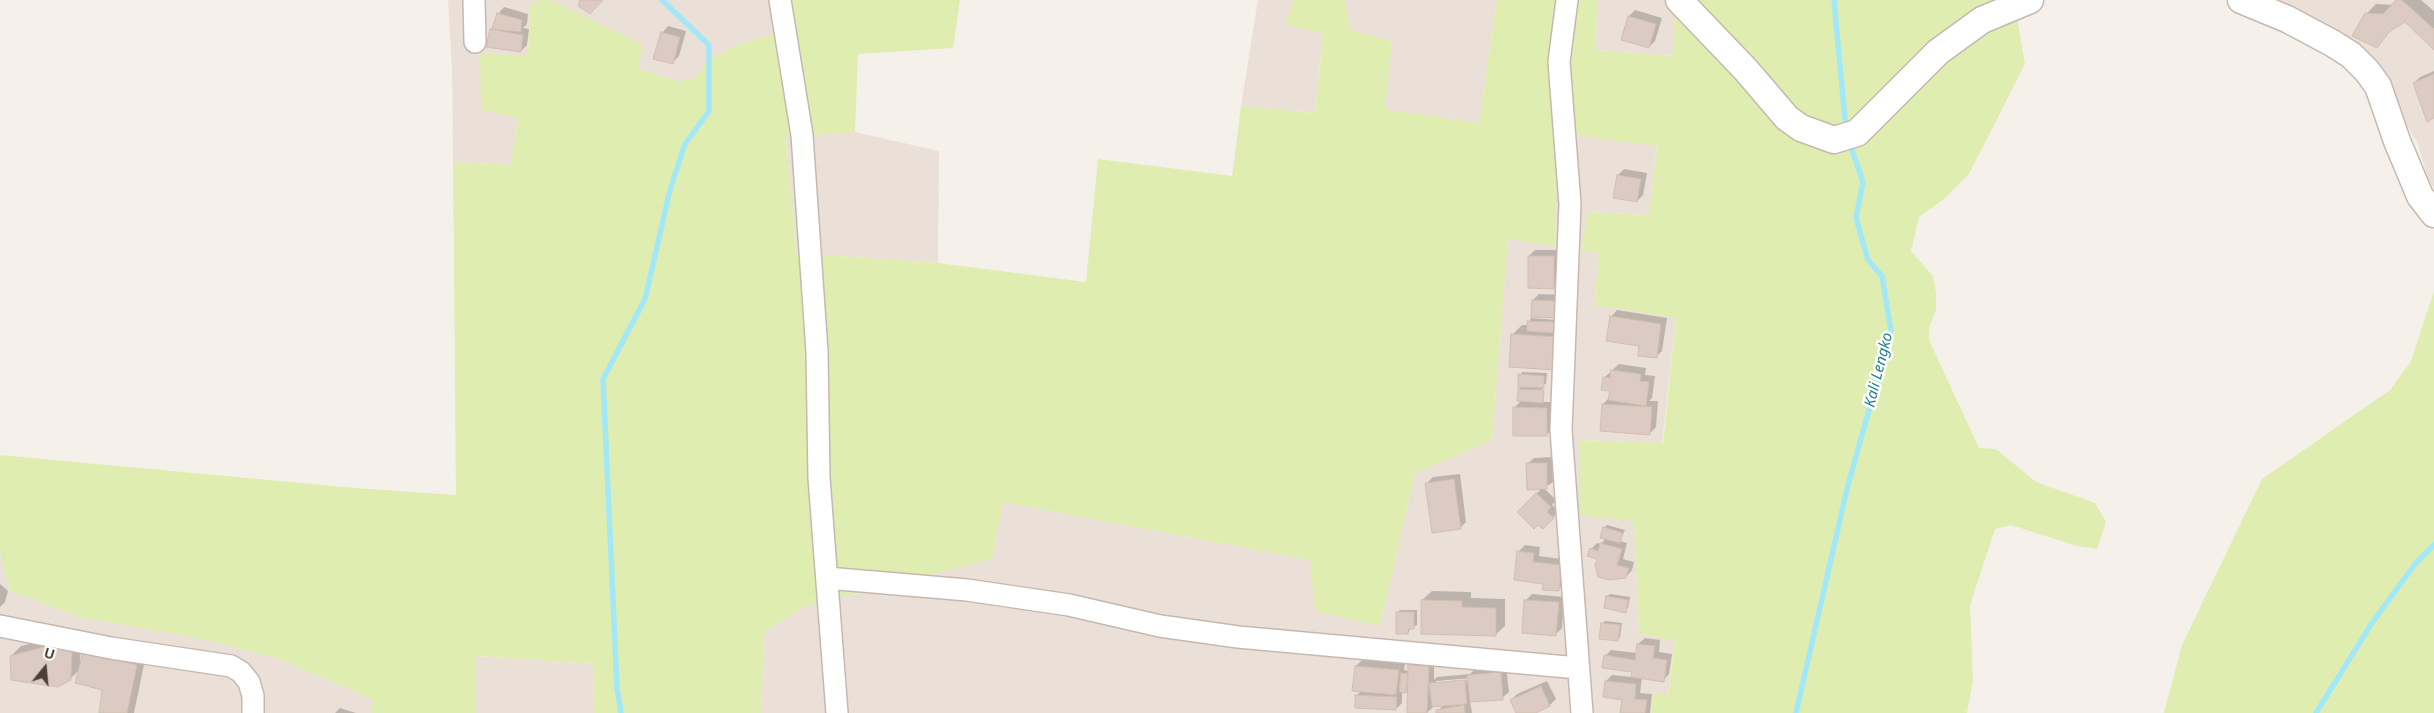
<!DOCTYPE html>
<style>
body{margin:0}
#map{position:relative;width:2434px;height:713px;overflow:hidden;background:#f6f0ea;font-family:"Noto Sans",sans-serif}
canvas{display:block}
.north{position:absolute;left:20px;top:643px;width:50px;height:50px;-webkit-text-stroke:4px #fff;paint-order:stroke;rotate:17deg;font-size:14px;font-weight:700;line-height:20px;text-align:center;color:#4b3f37}
.north::after{content:'';display:block;margin:auto;width:18px;height:22px;background:#4b3f37;clip-path:polygon(50% 0,100% 100%,50% 72%,0 100%)}
</style>
<div id="map">
<canvas width="2434" height="713"></canvas>
<div class="north">U</div>
</div>
<script>
const context = document.querySelector('canvas').getContext('2d');
context.lineJoin = 'round';
function fill(path, color) { context.fillStyle = color; context.fill(path, 'evenodd'); }
const shape = rows => new Path2D(rows.map(r => 'M' + r).join(''));
function stroke(path, color, width, dash) { context.strokeStyle = color; context.lineWidth = width; context.lineCap = dash ? 'butt' : 'round'; context.setLineDash(dash || []); context.stroke(path); }
function write(font, color, halo, rows, align = 'center') {
  context.font = font + ' "Noto Sans",sans-serif'; context.lineWidth = 5; context.setLineDash([]); context.textBaseline = 'middle'; context.strokeStyle = halo; context.fillStyle = color; for (const [text, x, y, turn = 0] of rows) {
    context.save(); context.translate(x, y); context.rotate((+turn || 0) * Math.PI / 180); context.textAlign = isNaN(turn) ? turn : align; if (halo) context.strokeText(text, 0, 0); context.fillText(text, 0, 0); context.restore();
  }
}
fill(shape([
 [448,0,541,0,530,5,528,55,480,55,518,118,511,165,453,162,452,70],
 [550,0,791,0,771,35,742,43,709,59,696,77,680,82,639,69],
 [1258,0,1293,0,1287,24,1323,33,1315,113,1241,106],
 [1345,0,1497,0,1479,123,1384,109,1392,41,1350,30],
 [1597,0,1676,0,1673,56,1596,50],
 [2272,0,2434,0,2434,188,2429,181,2417,142,2365,57],
 [855,132,939,151,938,263,796,253,786,137],
 [1557,133,1657,145,1649,215,1589,212,1581,250,1599,253,1594,305,1676,318,1662,443,1579,440,1634,521,1639,634,1675,639,1668,696,1653,693,1651,713,761,713,764,632,803,607,992,559,1003,502,1310,560,1380,626,1415,473,1492,440,1508,238,1555,246],
 [0,552,10,591,79,617,198,638,277,658,372,699,372,713,0,713],
 [475,656,594,664,593,713,475,713]
]), '#eae0d8');
fill(shape([
 [541,0,550,0,642,44,639,69,680,82,696,77,709,59,742,43,771,35,791,0,960,0,953,48,858,54,855,132,786,137,796,253,938,263,1086,282,1098,159,1232,176,1241,106,1315,113,1323,34,1286,24,1293,0,1345,0,1350,30,1392,41,1385,109,1479,123,1497,0,1597,0,1596,50,1672,56,1676,0,2026,0,2017,17,2025,64,1969,174,1944,199,1919,217,1911,251,1933,276,1936,293,1936,311,1929,327,1929,340,1979,448,1996,449,2036,482,2095,503,2106,522,2097,549,2077,546,2011,525,1995,529,1970,605,1973,681,1967,713,1651,713,1653,693,1668,695,1675,640,1639,634,1634,521,1579,515,1579,440,1663,443,1676,318,1594,305,1599,253,1581,250,1588,212,1649,215,1657,146,1558,133,1555,246,1508,239,1492,440,1415,473,1380,626,1315,611,1310,560,1003,502,992,559,803,607,764,632,761,713,593,713,594,664,476,656,475,713,372,713,372,699,277,658,198,638,79,617,10,591,0,552,0,455,355,488,456,495,453,162,511,165,518,118,481,110,480,54,528,55,530,5],
 [2434,291,2434,713,2164,713,2182,645,2262,479,2390,390,2411,361]
]), '#e0edb1');
fill(shape([
 [2397,0,2421,0,2434,11,2434,48,2406,21,2393,27,2377,46,2366,14,2376,4,2393,5],
 [504,7,528,14,527,24,523,28,529,29,527,45,521,51,491,29,498,14],
 [1635,10,1662,18,1655,41,1649,47,1622,39,1629,16],
 [668,26,686,31,679,56,672,63,662,33],
 [2434,71,2434,117,2414,83,2420,77],
 [1624,169,1647,173,1643,195,1637,201,1618,175],
 [1535,250,1560,250,1560,281,1554,288,1529,256],
 [1539,294,1563,295,1562,310,1533,300],
 [1617,310,1667,318,1662,351,1656,357,1611,317],
 [1531,318,1556,320,1565,359,1513,334,1522,325,1528,325],
 [1619,364,1646,368,1645,375,1655,376,1652,398,1649,401,1658,401,1656,427,1650,433,1603,404,1609,398,1611,390,1604,378],
 [1522,372,1547,373,1546,384,1543,384,1542,400,1544,400,1542,402,1553,402,1552,429,1546,435,1514,408,1522,400,1519,389,1522,386,1520,375],
 [1552,457,1553,482,1544,488,1556,500,1552,505,1559,511,1543,528,1518,512,1542,488,1527,464,1534,458],
 [1460,474,1466,522,1460,528,1427,483,1433,477],
 [1607,525,1625,530,1620,541,1627,543,1623,559,1634,562,1632,570,1626,577,1599,558,1591,549,1597,543,1601,544,1606,538,1604,528],
 [1525,545,1540,547,1539,556,1568,560,1564,584,1558,590,1544,583,1515,579,1519,551],
 [0,584,8,591,5,602,0,607],
 [1432,591,1471,592,1471,598,1505,599,1505,626,1495,635,1422,600],
 [1532,594,1564,597,1562,628,1556,634,1525,601],
 [1610,594,1630,597,1628,608,1625,611,1607,596],
 [1400,610,1417,610,1417,625,1411,628,1408,633,1397,613],
 [1605,621,1622,623,1620,637,1617,640,1602,624],
 [62,636,81,642,80,662,84,653,146,655,134,713,100,713,103,689,80,669,71,678,11,656,21,646],
 [1645,638,1660,640,1659,652,1672,654,1669,674,1663,680,1642,677,1640,693,1652,694,1650,713,1622,713,1623,699,1606,681,1612,675,1632,677,1633,671,1605,656,1611,650,1637,653,1638,644],
 [1416,659,1434,660,1434,680,1437,677,1470,674,1475,669,1506,667,1509,692,1502,698,1470,701,1472,713,1437,713,1443,705,1434,706,1427,713,1409,688,1402,691,1402,703,1396,709,1357,695,1362,690,1356,666,1362,660,1405,664,1404,670,1409,671,1409,666],
 [1471,678,1471,680,1436,684,1436,681],
 [1547,681,1556,699,1550,705,1533,713,1517,713,1511,700,1517,694],
 [340,708,356,713,335,713]
]), '#0003');
stroke(shape([
 [1834,0,1846,130],
 [621,713,617,688,603,379,645,299,670,190,685,144,709,111,709,45,662,0],
 [1796,713,1847,489,1891,331,1882,276,1868,260,1856,218,1863,182,1849,141],
 [2316,713,2372,623,2415,564,2434,545]
]), '#a3e8f6', 5.5);
const building = shape([
 [580,0,603,0,590,14,578,6,580,0],
 [2396,0,2402,0,2434,29,2434,50,2405,22,2390,31,2377,48,2352,36,2365,13,2383,14,2396,0],
 [497,13,522,20,521,32,492,29,497,13],
 [1628,16,1656,24,1649,48,1621,40,1628,16],
 [490,29,523,35,521,52,486,47,490,29],
 [661,32,680,37,673,64,653,59,661,32],
 [2434,74,2434,118,2427,122,2413,83,2434,74],
 [1617,175,1641,179,1637,202,1613,198,1617,175],
 [1528,256,1554,256,1554,289,1528,288,1528,256],
 [1532,300,1557,301,1556,318,1531,317,1532,300],
 [1610,316,1661,324,1657,358,1638,356,1639,346,1606,341,1610,316],
 [1527,321,1554,322,1554,333,1527,331,1527,321],
 [1511,334,1559,337,1556,370,1509,367,1511,334],
 [1611,370,1641,374,1640,381,1649,382,1646,406,1608,400,1610,391,1601,390,1603,377,1610,378,1611,370],
 [1518,374,1544,376,1544,388,1518,387,1518,374],
 [1518,389,1544,390,1543,403,1517,401,1518,389],
 [1602,404,1652,407,1650,435,1600,431,1602,404],
 [1513,407,1547,408,1547,436,1513,436,1513,407],
 [1526,463,1547,463,1547,489,1527,490,1526,463],
 [1454,479,1461,529,1432,533,1425,483,1454,479],
 [1536,493,1551,507,1547,512,1554,518,1543,529,1538,525,1534,529,1517,512,1536,493],
 [1603,527,1623,533,1620,543,1600,538,1603,527],
 [1600,543,1622,549,1617,565,1629,568,1626,578,1609,580,1598,577,1595,565,1597,559,1587,556,1590,548,1598,551,1600,543],
 [1517,551,1534,553,1533,562,1562,565,1559,591,1542,590,1543,584,1514,580,1517,551],
 [1606,596,1628,600,1626,613,1604,608,1606,596],
 [1421,600,1462,601,1462,607,1496,608,1496,636,1421,634,1421,600],
 [1524,600,1559,602,1556,636,1522,633,1524,600],
 [1396,612,1414,612,1414,629,1408,629,1408,634,1396,634,1396,612],
 [1601,623,1620,625,1618,641,1599,639,1601,623],
 [1637,644,1655,646,1653,658,1667,660,1664,682,1631,677,1632,672,1602,668,1604,655,1635,660,1637,644],
 [51,645,72,651,71,680,58,687,11,680,10,656,51,645],
 [83,652,137,665,127,713,99,713,102,690,75,683,83,652],
 [1408,665,1429,666,1427,713,1407,713,1408,665],
 [1355,666,1399,670,1396,695,1352,691,1355,666],
 [1501,672,1503,700,1470,702,1467,675,1501,672],
 [1401,673,1408,674,1406,693,1399,692,1401,673],
 [1465,680,1467,704,1432,707,1429,683,1465,680],
 [1605,681,1636,684,1635,699,1647,700,1645,713,1620,713,1622,700,1603,697,1605,681],
 [1541,686,1550,706,1536,713,1516,713,1510,700,1541,686],
 [1355,695,1397,697,1396,710,1355,708,1355,695],
 [1464,705,1465,713,1436,713,1436,710,1464,705]
]);
fill(building, '#dccbc2');
stroke(building, '#d4beb1', 1);
const minor = shape([
 [474,0,475,42],
 [780,0,802,135,817,352,819,478,837,713],
 [1567,0,1559,62,1570,204,1561,430,1582,713],
 [827,578,967,590,1069,605,1160,626,1238,637,1578,668],
 [0,626,111,648,231,666,241,672,249,682,253,696,253,713]
]);
const tertiary = shape([
 [1679,0,1746,70,1787,118,1801,128,1834,140,1857,133,1938,52,1982,20,2030,0],
 [2241,0,2287,19,2332,43,2351,55,2367,71,2378,86,2397,141,2420,196,2434,214]
]);
stroke(minor, '#c6b8af', 24);
stroke(tertiary, '#c6b8af', 29);
stroke(minor, '#fff', 21);
stroke(tertiary, '#fff', 26);
write('italic 15px', '#228094', '#fff', [
 ["Kali Lengko",1879,370,-76]
]);
</script>
